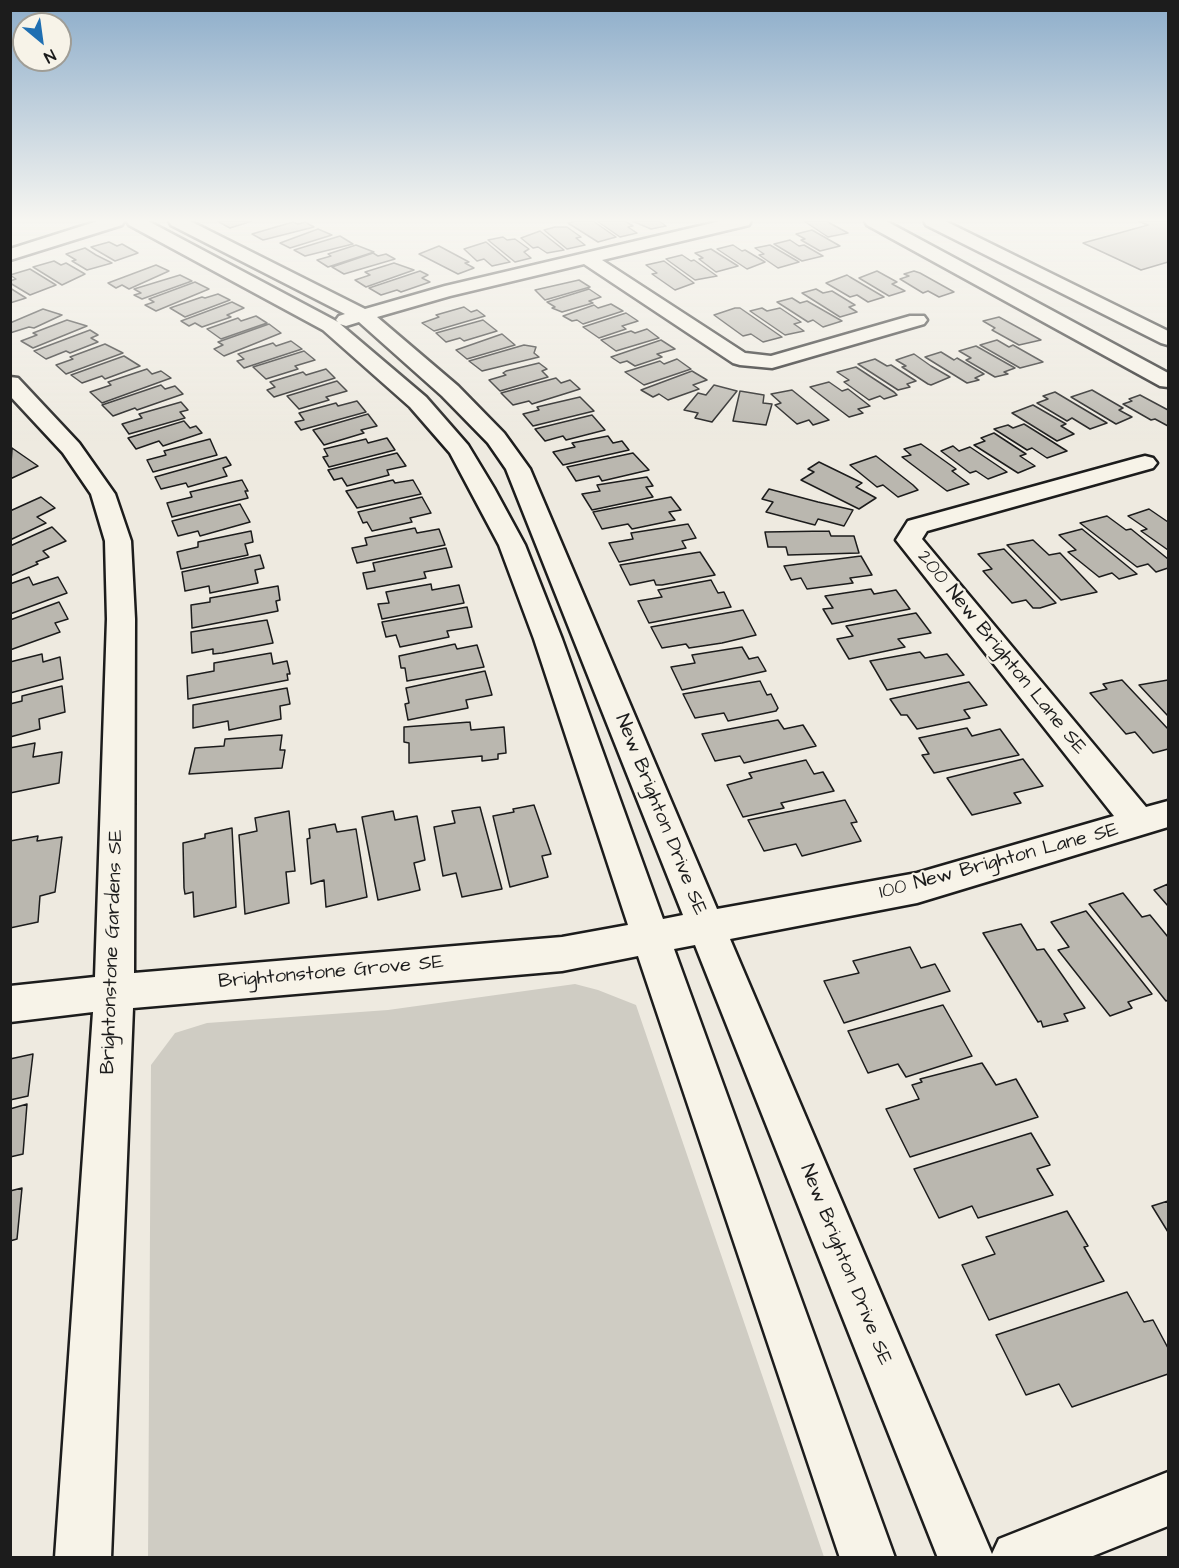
<!DOCTYPE html>
<style>
body{margin:0}
#map{position:relative;width:1179px;height:1568px;overflow:hidden;background:#eeeae0;font-family:"Architects Daughter",sans-serif}
canvas{display:block}
.frame{position:absolute;inset:0;border:12px solid #1c1c1c;pointer-events:none}
.north{position:absolute;left:12px;top:12px;width:60px;height:60px;box-sizing:border-box;background:#f7f3e8;border:2px solid #9f9d96;border-radius:50%;rotate:151deg;font-size:16px;font-weight:700;line-height:24px;text-align:center;color:#1c1c1c}
.north::after{content:'';display:block;margin:auto;width:21px;height:27px;background:#1f6fb2;clip-path:polygon(50% 0,100% 100%,50% 72%,0 100%)}
</style>
<div id="map">
<canvas width="1179" height="1568"></canvas>
<div class="frame"></div>
<div class="north">N</div>
</div>
<script>
const context = document.querySelector('canvas').getContext('2d');
context.lineJoin = 'round';
function fill(path, color) { context.fillStyle = color; context.fill(path, 'evenodd'); }
const shape = rows => new Path2D(rows.map(r => 'M' + r).join(''));
function stroke(path, color, width, dash) { context.strokeStyle = color; context.lineWidth = width; context.lineCap = dash ? 'butt' : 'round'; context.setLineDash(dash || []); context.stroke(path); }
function write(font, color, halo, rows, align = 'center') {
  context.font = font + ' "Architects Daughter",sans-serif'; context.lineWidth = 4.5; context.setLineDash([]); context.textBaseline = 'middle'; context.strokeStyle = halo; context.fillStyle = color; for (const [text, x, y, turn = 0] of rows) {
    context.save(); context.translate(x, y); context.rotate((+turn || 0) * Math.PI / 180); context.textAlign = isNaN(turn) ? turn : align; if (halo) context.strokeText(text, 0, 0); context.fillText(text, 0, 0); context.restore();
  }
}
fill(shape([
 [575,984,598,990,636,1005,824,1557,148,1557,151,1065,175,1033,207,1023,388,1010]
]), '#cfccc3');
const building = shape([
 [217,221,252,221,230,228,217,221],
 [577,221,593,221,616,237,598,242,568,223,577,221],
 [597,221,625,221,633,226,628,227,637,233,620,237,597,221],
 [632,221,659,221,666,226,651,229,632,221],
 [804,221,826,221,848,233,828,237,804,221],
 [1138,221,1168,221,1168,262,1141,270,1083,243,1148,225,1138,221],
 [293,222,298,224,305,222,314,227,263,240,252,234,293,222],
 [555,227,567,227,581,237,576,238,585,245,567,249,544,230,555,227],
 [318,229,332,235,290,248,280,243,318,229],
 [812,230,840,246,820,251,801,240,805,239,796,234,812,230],
 [540,231,564,250,547,253,538,247,533,248,521,238,540,231],
 [340,236,353,244,305,256,294,250,340,236],
 [503,237,507,240,515,239,529,249,524,252,531,258,515,262,488,240,503,237],
 [790,240,799,246,804,245,823,256,802,261,774,244,790,240],
 [109,242,117,246,122,244,138,253,115,261,91,247,109,242],
 [486,242,510,262,492,266,484,259,477,261,464,249,486,242],
 [356,245,374,252,328,267,317,260,331,256,328,254,356,245],
 [733,245,742,251,745,250,765,262,747,269,717,249,733,245],
 [770,245,799,262,778,268,759,255,764,254,755,248,770,245],
 [439,246,469,262,465,263,474,268,458,274,419,254,439,246],
 [85,248,96,255,112,263,87,270,72,261,76,260,66,254,85,248],
 [711,249,738,266,716,272,699,259,703,258,695,253,711,249],
 [373,253,378,256,386,254,395,259,344,274,332,267,373,253],
 [682,255,691,261,694,260,717,276,695,280,666,259,682,255],
 [54,261,61,265,66,263,85,274,62,285,33,267,54,261],
 [664,261,694,283,675,290,652,274,657,273,646,265,664,261],
 [394,263,414,270,366,287,355,280,370,275,365,272,394,263],
 [156,265,169,271,129,289,122,285,116,288,108,283,156,265],
 [30,269,56,285,30,295,10,283,10,281,16,279,10,275,30,269],
 [420,271,428,275,422,278,430,282,401,292,397,290,381,295,369,288,420,271],
 [877,271,897,282,892,284,905,291,889,296,859,278,877,271],
 [914,271,920,273,954,292,939,297,928,291,923,293,900,279,909,276,904,274,914,271],
 [180,275,192,281,142,299,134,295,141,293,134,289,180,275],
 [847,275,850,277,884,297,868,302,857,295,850,297,826,283,847,275],
 [579,280,590,287,545,300,535,290,579,280],
 [195,282,209,289,156,311,145,305,154,302,149,299,195,282],
 [10,288,26,298,10,303,10,288],
 [589,289,601,297,589,301,593,303,562,312,552,308,555,307,547,302,589,289],
 [816,289,823,293,832,291,855,305,849,307,857,312,840,317,802,293,816,289],
 [218,294,230,300,185,317,170,308,202,297,205,298,218,294],
 [792,298,800,303,807,301,842,321,823,327,813,320,808,322,777,302,792,298],
 [232,302,244,308,227,315,231,317,202,327,195,323,189,326,181,321,232,302],
 [611,304,623,311,583,324,577,320,572,321,563,316,594,305,598,308,611,304],
 [464,307,471,312,477,310,485,316,434,331,422,323,439,317,436,315,464,307],
 [735,308,740,308,782,337,763,342,751,334,743,336,714,315,735,308],
 [762,308,767,311,780,308,801,322,794,324,804,331,785,335,750,311,762,308],
 [43,309,62,315,34,328,29,327,10,333,10,323,43,309],
 [626,313,638,321,622,326,626,329,599,338,583,327,626,313],
 [256,316,267,323,221,339,207,329,238,318,241,321,256,316],
 [999,317,1041,340,1019,345,992,330,995,328,983,321,999,317],
 [67,320,87,326,33,348,21,341,37,335,33,333,67,320],
 [483,320,497,331,464,341,460,338,446,342,436,333,483,320],
 [269,324,281,333,224,356,214,349,223,345,218,342,269,324],
 [647,329,659,338,616,351,601,340,631,331,635,333,647,329],
 [90,330,98,335,91,338,98,342,70,353,66,351,46,359,34,351,90,330],
 [502,334,515,345,467,359,456,350,502,334],
 [661,340,675,349,657,354,662,357,635,366,627,361,620,363,611,357,661,340],
 [997,340,1009,347,1013,345,1043,362,1020,368,980,345,997,340],
 [291,341,302,349,244,368,237,361,244,359,238,354,273,343,276,346,291,341],
 [105,344,123,353,66,374,56,365,73,359,70,357,105,344],
 [524,345,536,347,534,353,539,357,482,371,469,361,524,345],
 [976,346,1015,368,1004,372,1008,374,995,377,966,360,971,358,959,351,976,346],
 [304,351,315,360,295,366,298,369,266,379,253,367,304,351],
 [941,352,954,360,957,358,984,374,975,378,979,380,967,383,925,357,941,352],
 [914,354,931,366,950,377,931,385,928,384,902,367,906,366,896,360,914,354],
 [124,356,140,366,105,379,102,376,82,383,71,375,124,356],
 [677,359,691,369,644,385,625,372,660,361,664,364,677,359],
 [875,359,887,366,891,365,916,381,907,384,910,387,898,390,858,364,875,359],
 [539,363,547,369,542,371,548,377,500,391,489,380,506,375,503,373,506,371,539,363],
 [856,367,894,392,897,395,884,399,880,396,869,400,844,382,849,380,837,372,856,367],
 [147,369,152,374,161,371,171,378,102,403,90,392,111,385,108,382,147,369],
 [326,369,335,378,274,397,267,390,275,387,270,382,303,372,306,375,326,369],
 [692,371,707,380,693,385,699,389,668,400,659,394,653,397,641,390,692,371],
 [556,378,561,383,570,380,580,389,532,404,529,401,513,405,501,393,556,378],
 [337,381,347,391,326,397,329,400,299,409,287,396,337,381],
 [829,382,842,391,848,389,870,406,858,409,863,413,849,417,810,387,829,382],
 [161,385,165,389,175,386,183,394,137,410,135,408,113,416,102,405,161,385],
 [714,385,737,391,712,422,695,418,698,413,684,410,698,393,706,395,714,385],
 [792,390,829,420,813,425,809,420,797,424,775,405,781,403,771,394,792,390],
 [1092,390,1123,408,1119,410,1132,417,1116,424,1071,397,1092,390],
 [740,391,764,395,763,403,772,404,766,425,733,421,740,391],
 [1055,392,1107,423,1090,429,1072,418,1067,421,1037,403,1048,399,1043,396,1055,392],
 [1140,395,1168,410,1168,426,1155,419,1151,420,1123,404,1132,401,1129,399,1140,395],
 [580,397,594,411,533,426,523,414,539,410,537,407,580,397],
 [357,401,366,412,301,430,295,422,304,420,299,413,336,403,338,406,357,401],
 [181,402,188,410,180,412,185,418,129,434,122,424,142,418,139,414,181,402],
 [1033,405,1066,424,1061,426,1074,434,1057,441,1012,413,1033,405],
 [368,414,377,426,361,430,364,433,324,445,313,430,368,414],
 [592,415,605,430,566,440,563,436,545,441,535,429,592,415],
 [184,421,190,428,196,426,202,433,163,446,159,441,136,449,128,438,184,421],
 [1024,424,1048,439,1067,451,1047,458,1032,448,1027,450,994,429,1008,425,1013,428,1024,424],
 [994,433,1026,454,1020,456,1035,466,1018,473,974,445,985,441,981,438,994,433],
 [608,436,613,443,622,441,629,450,563,465,553,452,575,447,572,443,608,436],
 [387,438,395,450,329,467,323,457,328,456,324,449,366,439,368,443,387,438],
 [210,439,217,455,153,472,147,460,166,455,164,451,210,439],
 [921,444,956,469,952,471,969,484,947,491,902,457,911,455,904,449,921,444],
 [953,446,959,451,970,447,1007,472,988,479,976,471,970,473,941,451,953,446],
 [12,448,38,466,10,479,12,448],
 [397,453,406,466,387,470,389,475,347,486,342,478,334,480,328,470,397,453],
 [633,453,649,470,602,481,599,476,576,481,567,467,633,453],
 [876,456,913,485,918,490,898,497,883,485,877,487,850,465,876,456],
 [226,457,231,465,223,468,227,476,188,487,186,483,161,489,155,477,226,457],
 [819,462,862,483,856,487,876,498,859,509,801,480,814,472,808,469,819,462],
 [647,477,653,486,646,487,653,497,592,510,582,494,600,491,597,485,647,477],
 [242,480,248,491,245,491,248,498,172,517,167,503,192,497,190,492,242,480],
 [393,480,395,483,413,480,421,494,357,508,346,491,393,480],
 [769,489,818,502,853,510,844,526,818,519,815,525,811,524,766,512,773,502,762,499,769,489],
 [41,497,55,508,37,517,46,523,10,540,10,511,41,497],
 [422,497,431,513,410,518,412,522,372,531,367,522,363,523,358,512,422,497],
 [671,497,681,510,669,512,675,520,632,529,628,524,602,529,593,512,671,497],
 [240,504,250,522,200,536,198,531,178,536,172,521,240,504],
 [1149,509,1168,522,1168,550,1141,531,1147,529,1128,516,1149,509],
 [1107,516,1126,530,1131,529,1168,559,1168,568,1156,572,1148,564,1137,567,1080,523,1107,516],
 [688,524,696,538,682,541,686,548,619,562,609,543,633,539,631,533,688,524],
 [52,527,66,541,43,551,49,557,36,562,38,564,10,576,10,546,52,527],
 [415,528,417,533,439,529,445,545,357,563,352,548,367,545,365,538,415,528],
 [1082,529,1137,574,1119,579,1112,573,1099,577,1068,552,1076,550,1059,535,1082,529],
 [251,531,253,542,245,544,248,555,181,569,177,552,198,547,198,542,251,531],
 [829,531,831,536,854,536,859,553,788,555,786,547,768,547,765,532,829,531],
 [1033,540,1049,555,1060,553,1097,592,1061,600,1007,545,1033,540],
 [446,548,452,567,424,572,426,578,367,589,363,573,375,571,373,563,446,548],
 [1004,549,1056,603,1040,608,1033,608,1026,600,1012,603,983,571,992,569,978,554,1004,549],
 [700,552,715,575,662,585,656,585,654,580,630,585,620,565,700,552],
 [260,555,264,568,255,570,258,583,210,593,209,586,185,591,182,572,260,555],
 [861,556,872,575,850,578,853,583,807,589,801,578,791,580,784,566,861,556],
 [29,577,33,585,58,577,67,593,10,614,10,584,29,577],
 [711,580,718,593,724,592,731,607,649,623,638,601,662,597,658,590,711,580],
 [431,584,432,590,459,585,464,603,382,619,378,604,389,603,386,592,431,584],
 [278,586,280,600,276,601,278,611,192,628,191,605,210,602,210,598,278,586],
 [871,589,874,594,896,590,910,609,832,624,823,609,833,608,825,596,871,589],
 [59,602,68,619,55,623,60,632,10,650,10,620,59,602],
 [467,607,472,627,447,631,449,637,400,647,396,635,386,637,382,622,467,607],
 [743,610,756,635,722,643,689,648,686,644,662,648,651,627,743,610],
 [916,613,931,633,898,639,905,647,849,659,837,639,853,636,846,626,916,613],
 [267,620,273,643,222,653,213,654,213,649,192,653,191,632,267,620],
 [455,644,457,649,477,645,484,667,407,681,405,668,401,668,399,656,455,644],
 [742,647,749,659,758,657,766,671,682,690,671,667,695,663,692,655,742,647],
 [920,652,925,658,947,654,964,675,887,690,870,661,920,652],
 [271,653,273,664,287,661,290,674,287,674,288,680,188,699,187,676,214,671,214,663,271,653],
 [42,654,43,662,60,657,63,679,10,693,10,662,42,654],
 [485,671,492,695,466,700,468,708,408,720,405,704,409,703,406,688,485,671],
 [1122,680,1168,729,1168,749,1153,753,1135,732,1126,734,1090,693,1107,689,1103,684,1122,680],
 [1168,680,1168,716,1139,685,1168,680],
 [760,681,767,695,771,694,778,708,776,711,728,721,724,713,695,718,683,694,760,681],
 [969,682,987,705,964,710,970,718,917,729,907,715,901,715,890,699,969,682],
 [62,686,65,712,39,719,40,729,10,737,10,704,22,701,22,696,62,686],
 [287,688,290,704,280,706,281,719,229,730,228,721,193,728,193,705,287,688],
 [778,720,784,729,803,725,816,746,744,763,740,756,715,761,702,734,778,720],
 [470,722,471,730,504,727,506,753,498,754,498,759,482,761,482,756,409,763,409,743,404,742,404,727,470,722],
 [967,728,972,736,1000,729,1019,755,934,773,922,755,929,754,919,738,967,728],
 [282,735,280,750,285,750,282,768,189,774,195,748,224,746,225,739,282,735],
 [35,743,33,757,62,752,59,783,10,793,10,748,35,743],
 [1023,759,1043,786,1014,793,1021,803,972,815,947,778,1023,759],
 [806,760,814,774,823,772,834,791,781,803,784,808,743,817,727,785,752,778,749,773,806,760],
 [845,800,857,822,851,823,861,841,802,856,796,844,764,851,748,820,845,800],
 [534,805,551,854,542,856,548,877,510,887,493,816,514,812,513,809,534,805],
 [480,807,502,889,462,897,456,873,443,876,434,827,455,823,452,811,480,807],
 [289,811,295,871,286,872,289,903,245,914,239,835,257,831,255,818,289,811],
 [393,811,395,820,417,816,425,860,414,863,420,890,378,900,362,817,393,811],
 [335,824,337,832,356,829,367,897,326,907,324,880,311,884,307,839,310,838,309,829,335,824],
 [232,828,236,907,194,917,193,892,185,894,184,888,183,843,205,838,205,834,232,828],
 [38,836,37,841,62,837,55,892,40,896,38,922,10,928,10,841,38,836],
 [1168,884,1168,906,1154,890,1168,884],
 [1123,893,1142,917,1150,915,1168,937,1168,1000,1166,1001,1089,904,1123,893],
 [1086,911,1152,994,1128,1002,1132,1008,1110,1016,1058,950,1069,947,1051,922,1086,911],
 [1021,924,1037,950,1044,949,1085,1008,1064,1014,1068,1021,1043,1027,1041,1021,1038,1022,983,933,1021,924],
 [910,947,921,968,935,964,950,991,844,1023,824,981,859,973,853,961,910,947],
 [943,1005,972,1056,906,1077,898,1064,868,1073,848,1031,943,1005],
 [33,1054,28,1096,10,1100,10,1059,33,1054],
 [982,1063,996,1085,1016,1079,1038,1117,910,1157,886,1109,919,1099,912,1085,922,1082,920,1079,982,1063],
 [27,1104,23,1154,10,1157,10,1109,27,1104],
 [1031,1133,1050,1165,1037,1169,1053,1195,978,1218,972,1206,939,1218,914,1169,1031,1133],
 [22,1188,17,1239,10,1241,10,1191,22,1188],
 [1168,1201,1168,1232,1152,1206,1168,1201],
 [1067,1211,1088,1246,1084,1247,1104,1281,989,1320,962,1265,995,1254,986,1237,1067,1211],
 [1127,1292,1144,1322,1153,1320,1168,1348,1168,1374,1072,1407,1059,1384,1026,1395,996,1335,1127,1292]
]);
fill(building, '#bab7af');
stroke(building, '#1c1c1c', 1.5);
const minor = shape([
 [98,221,124,221,122,225,10,260,10,249,98,221],
 [127,221,148,221,338,322,336,320,339,316,345,314,171,225,169,221,190,221,365,309,445,286,721,221,751,221,749,225,602,260,745,353,771,356,910,316,924,316,927,320,924,324,779,366,772,368,740,365,733,363,584,264,450,296,377,317,458,386,504,433,530,469,717,909,917,873,1114,816,896,540,908,521,1137,458,1145,456,1153,458,1157,463,1153,468,927,531,922,539,1146,807,1168,801,1168,827,917,903,730,939,992,1554,999,1539,1168,1472,1168,1526,1088,1558,938,1558,695,945,674,949,895,1558,840,1558,638,956,562,971,133,1008,111,1558,55,1558,93,1012,10,1022,10,986,95,977,107,619,105,541,91,494,63,453,10,396,10,377,18,378,79,443,115,494,131,541,135,619,134,973,562,937,628,925,534,639,499,545,450,453,410,407,323,330,129,225,127,221],
 [359,322,442,396,488,443,506,469,683,915,663,919,562,639,525,545,494,488,468,445,426,397,340,324,346,326,359,322]
]);
const major = shape([
 [865,221,886,221,1168,373,1168,387,1160,386,867,225,865,221],
 [924,221,945,221,1168,331,1168,345,1161,343,926,225,924,221]
]);
stroke(minor, '#1c1c1c', 5);
stroke(major, '#1c1c1c', 5);
fill(minor, '#f7f3e8');
fill(major, '#f7f3e8');
const sky = context.createLinearGradient(0, 0, 0, 441);
sky.addColorStop(0, '#8dadca');
sky.addColorStop(0.5, '#f7f6f1');
sky.addColorStop(1, '#f7f6f100');
context.fillStyle = sky;
context.fillRect(0, 0, 1179, 441);
write('20px', '#1c1c1c', '#f7f3e8', [
 ["200 New Brighton Lane SE",1001,653,51],
 ["New Brighton Drive SE",660,815,68],
 ["100 New Brighton Lane SE",999,862,-15],
 ["Brightonstone Gardens SE",113,952,-88],
 ["Brightonstone Grove SE",331,973,-5],
 ["New Brighton Drive SE",845,1265,68]
]);
</script>
